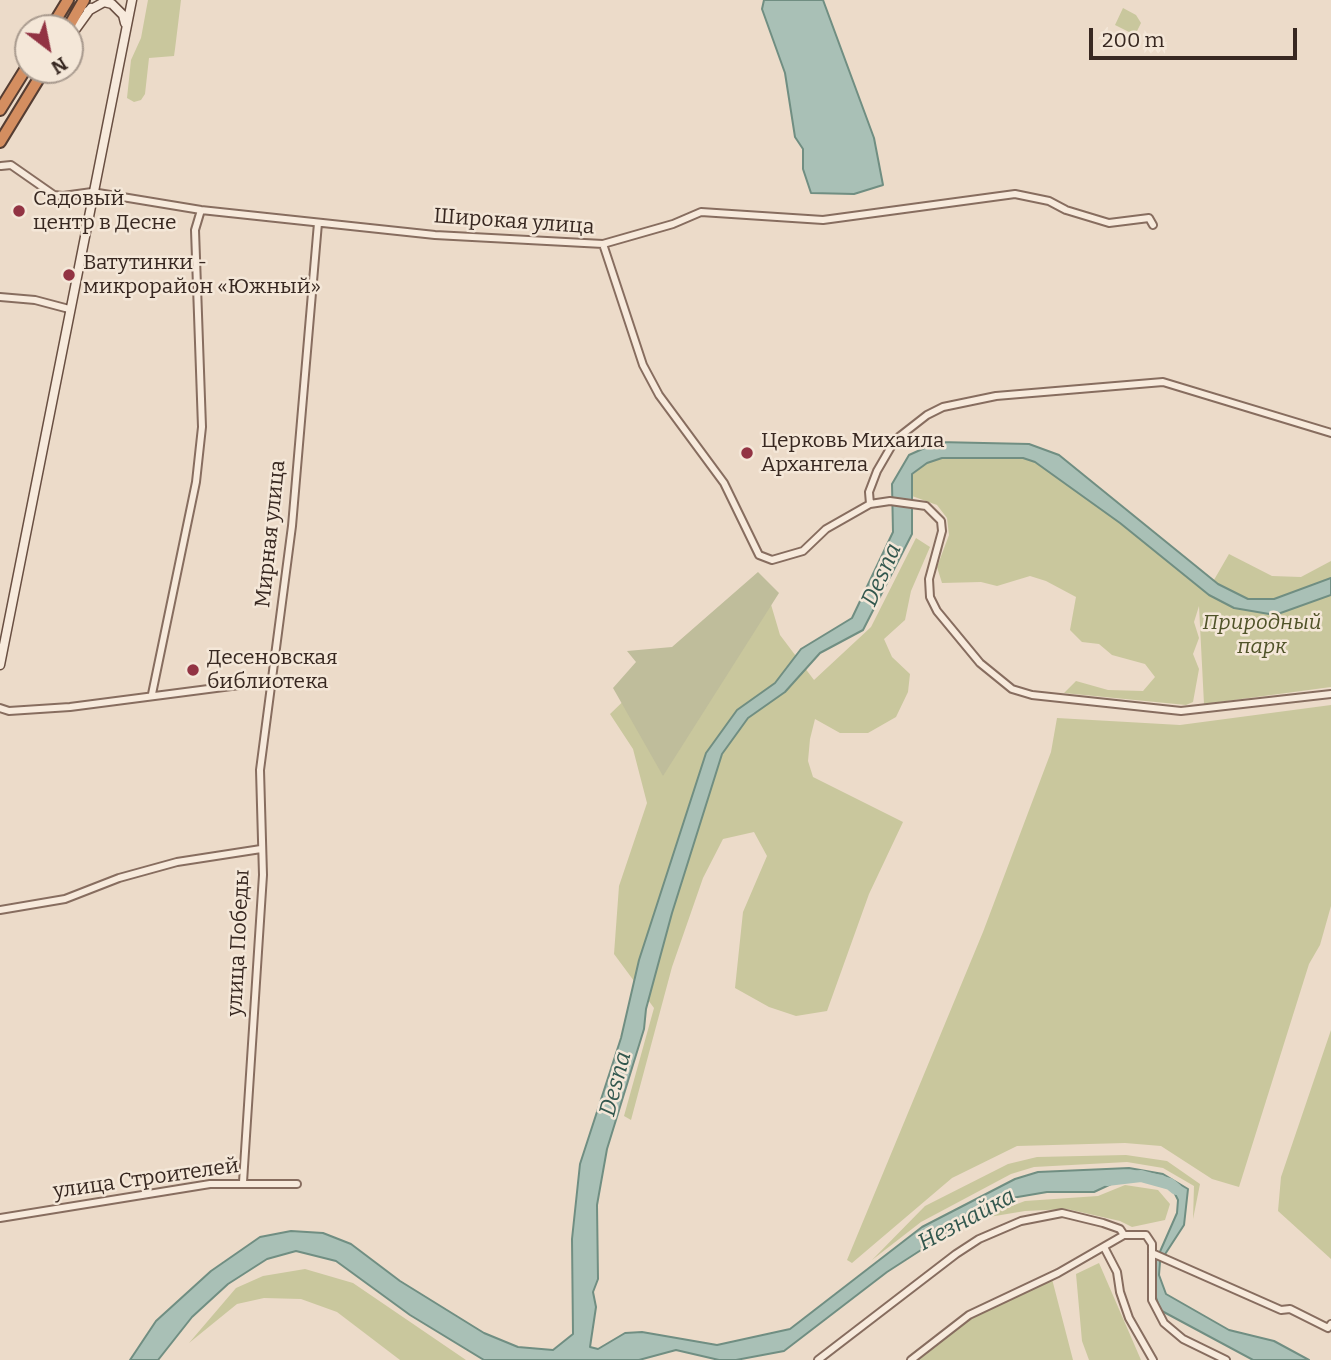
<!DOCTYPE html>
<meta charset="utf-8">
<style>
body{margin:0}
#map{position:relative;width:1331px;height:1360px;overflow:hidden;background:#ecdbc9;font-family:Bitter,serif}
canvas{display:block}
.north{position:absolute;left:14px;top:14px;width:70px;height:70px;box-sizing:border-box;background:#f4e7d8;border:2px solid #a99b8f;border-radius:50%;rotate:148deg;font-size:19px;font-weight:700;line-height:28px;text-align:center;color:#382821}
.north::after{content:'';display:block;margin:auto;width:24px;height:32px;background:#923343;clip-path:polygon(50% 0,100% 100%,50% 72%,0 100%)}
.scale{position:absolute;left:1089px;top:28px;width:208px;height:32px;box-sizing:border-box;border:4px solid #382821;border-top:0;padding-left:9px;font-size:21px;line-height:24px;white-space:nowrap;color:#382821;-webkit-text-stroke:5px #f4e7d8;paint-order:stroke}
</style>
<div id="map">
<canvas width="1331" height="1360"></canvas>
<div class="north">N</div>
<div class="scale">200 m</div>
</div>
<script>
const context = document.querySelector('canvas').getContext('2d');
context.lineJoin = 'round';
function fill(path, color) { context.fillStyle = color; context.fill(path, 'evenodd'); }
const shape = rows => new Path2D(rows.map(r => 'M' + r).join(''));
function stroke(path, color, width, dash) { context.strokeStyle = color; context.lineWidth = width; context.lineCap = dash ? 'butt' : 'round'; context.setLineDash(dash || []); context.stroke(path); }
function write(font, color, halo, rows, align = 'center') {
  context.font = font + ' Bitter,serif'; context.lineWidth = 5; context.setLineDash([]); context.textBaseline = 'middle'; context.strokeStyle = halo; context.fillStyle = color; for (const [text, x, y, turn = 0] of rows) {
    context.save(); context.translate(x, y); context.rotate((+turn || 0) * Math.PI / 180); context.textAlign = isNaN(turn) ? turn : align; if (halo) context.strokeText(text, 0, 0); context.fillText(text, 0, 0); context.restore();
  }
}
fill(shape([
 [148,0,181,0,175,49,174,56,149,58,145,94,141,100,134,102,127,98,131,60,141,38],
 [1123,8,1136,15,1141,23,1135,35,1115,25],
 [942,458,1023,458,1035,462,1120,523,1207,592,1229,554,1272,576,1301,577,1331,561,1331,687,1204,704,1199,606,1194,622,1199,638,1193,654,1199,669,1193,702,1186,705,1064,693,1076,681,1108,690,1143,691,1155,677,1145,664,1112,655,1099,644,1082,642,1070,630,1076,597,1046,581,1030,576,997,586,981,582,942,583,937,567,949,535,947,518,937,505,912,496,912,475,927,463],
 [916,538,930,547,911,591,905,620,884,639,892,657,910,674,908,692,896,717,868,733,840,733,815,719,810,739,808,761,813,777,903,822,869,894,827,1011,796,1016,769,1007,735,988,743,912,767,856,754,832,723,839,703,878,672,967,631,1120,624,1116,654,1008,614,954,619,886,647,803,633,749,610,714,660,666,767,591,780,635,814,680,871,627],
 [1331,705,1331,906,1320,945,1309,964,1239,1187,1212,1179,1161,1146,1125,1143,1017,1146,952,1178,852,1263,847,1260,983,932,1051,752,1057,718,1180,725],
 [1331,1030,1331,1259,1278,1211,1281,1177],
 [1126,1155,1167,1161,1200,1184,1193,1219,1194,1186,1163,1168,1127,1162,1034,1167,1011,1174,921,1222,872,1260,925,1206,1008,1164,1037,1157],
 [1125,1185,1158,1190,1170,1204,1165,1220,1132,1227,1120,1221,1067,1209,1025,1211,977,1219,1025,1201,1098,1196],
 [1099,1263,1141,1360,1089,1360,1082,1341,1076,1274],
 [305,1269,353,1283,466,1360,400,1360,337,1312,301,1299,264,1298,237,1304,189,1343,236,1288,263,1276],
 [1052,1279,1073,1360,915,1360,945,1329,985,1304]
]), '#c9c79d');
fill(shape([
 [758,572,779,593,663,776,613,688,636,662,627,651,672,647]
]), '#bfbd9b');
const water = shape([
 [764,0,823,0,874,138,883,185,854,194,811,193,803,169,803,149,795,137,785,73,762,9,764,0],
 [938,442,1029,444,1059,455,1218,584,1248,599,1274,599,1331,578,1331,595,1275,615,1234,608,1209,595,1120,523,1035,462,1023,458,942,458,927,463,912,474,912,534,863,630,820,653,785,692,748,718,722,754,672,913,646,1009,644,1029,607,1149,597,1205,598,1279,593,1292,596,1307,590,1347,598,1349,625,1333,642,1332,717,1345,790,1329,922,1227,1015,1179,1038,1172,1129,1168,1163,1174,1188,1189,1184,1225,1160,1262,1159,1275,1166,1294,1229,1330,1274,1341,1309,1360,1253,1360,1160,1310,1154,1291,1155,1263,1177,1213,1178,1200,1170,1184,1143,1175,1124,1178,1094,1192,1047,1192,1006,1199,986,1208,887,1272,784,1351,736,1360,719,1360,676,1350,639,1360,484,1360,410,1315,336,1261,296,1251,267,1259,228,1284,192,1317,158,1360,130,1360,156,1321,211,1271,260,1237,291,1231,323,1233,351,1244,400,1281,484,1333,518,1347,553,1350,573,1334,572,1239,580,1164,621,1038,639,960,706,753,737,710,775,683,801,649,852,618,893,532,892,484,909,455,938,442]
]);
fill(water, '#a9c0b6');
stroke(water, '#708e82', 2);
stroke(shape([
 [1107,1180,1141,1176,1170,1184,1176,1189]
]), '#a9c0b6', 12);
const street = shape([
 [1,166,11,165,54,195,63,196,92,192,201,210,435,235,603,244,643,365,659,395,724,483,759,555,772,560,803,551,826,529,870,504,890,501,926,506,941,521,942,531,929,579,930,597,937,611,980,663,1012,689,1032,695,1181,711,1331,694],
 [603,244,673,224,701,212,823,220,1015,194,1049,201,1066,210,1109,223,1149,218,1153,225],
 [0,297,35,300,69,309],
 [870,504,869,492,877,471,895,440,927,415,943,407,996,396,1163,382,1331,433],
 [152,694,196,482,202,427,195,230,201,210],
 [0,708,9,711,70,707,270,681],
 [0,910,65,899,119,878,177,862,261,849],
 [243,1182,263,875,260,770,292,526,318,223],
 [0,1218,210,1184,297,1184],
 [1104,1247,1117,1272,1120,1292,1129,1318,1153,1360],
 [1152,1253,1281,1310,1290,1309,1328,1328,1331,1324],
 [818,1360,956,1254,979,1239,1021,1221,1062,1213,1103,1223,1120,1229,1124,1235],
 [911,1360,969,1315,1058,1273,1124,1235,1146,1235,1152,1244,1152,1300,1164,1323,1183,1339,1226,1360]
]);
const secondary = shape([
 [88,11,104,2,112,4,123,15,125,23],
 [70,37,91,8],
 [0,665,132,0]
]);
const highway = shape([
 [51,28,68,0],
 [68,28,84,0],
 [0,110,28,65],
 [0,142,44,70]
]);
stroke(street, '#876d5f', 10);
stroke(secondary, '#694f42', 11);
stroke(highway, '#553d32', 14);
stroke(street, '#f7eadc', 6);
stroke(secondary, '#f7eadc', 8);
stroke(highway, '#d48e60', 10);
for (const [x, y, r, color] of [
 [19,211,7,"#923343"],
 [69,275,7,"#923343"],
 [747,453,7,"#923343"],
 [193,670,7,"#923343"]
]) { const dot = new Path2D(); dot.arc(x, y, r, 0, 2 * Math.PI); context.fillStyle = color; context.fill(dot); stroke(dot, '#f4e7d8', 2.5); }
write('21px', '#382821', '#f4e7d8', [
 ["Садовый",33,199],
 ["центр в Десне",33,223],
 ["Ватутинки -",83,263],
 ["микрорайон «Южный»",83,287],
 ["Церковь Михаила",761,441],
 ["Архангела",761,465],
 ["Десеновская",207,658],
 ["библиотека",207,682]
], 'left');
write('21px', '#382821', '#f4e7d8', [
 ["Широкая улица",514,222,4],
 ["Мирная улица",271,534,-84],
 ["улица Победы",239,943,-87],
 ["улица Строителей",146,1179,-8]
]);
write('italic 21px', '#505329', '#f4e7d8', [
 ["Природный",1262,623],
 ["парк",1262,647]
]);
write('italic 23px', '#32574e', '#f4e7d8', [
 ["Desna",882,575,-66],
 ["Desna",616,1084,-75],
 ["Незнайка",967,1220,-28]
]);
</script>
